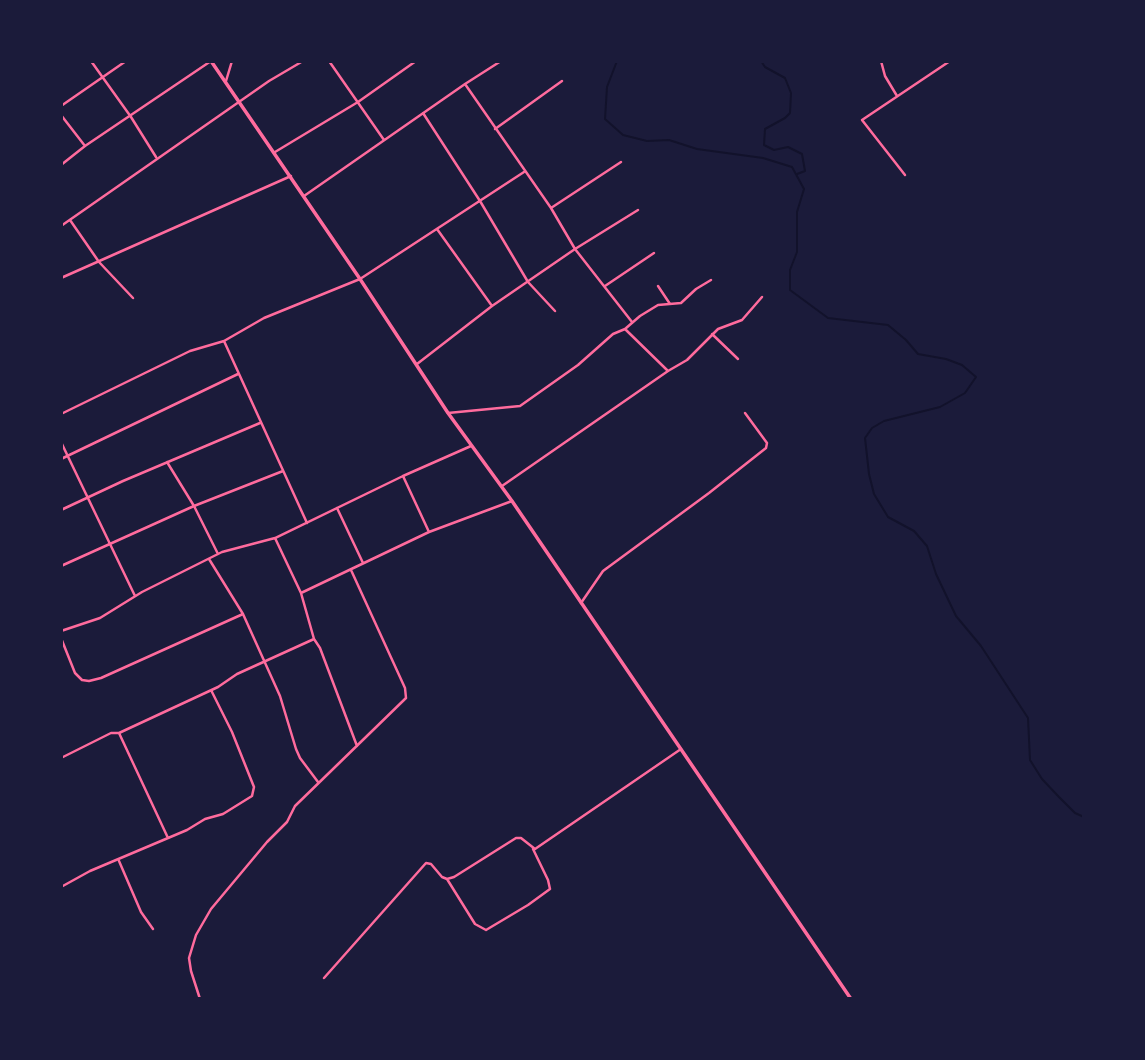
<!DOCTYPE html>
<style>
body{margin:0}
#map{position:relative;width:1145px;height:1060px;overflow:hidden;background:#1b1b3a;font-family:Commissioner,sans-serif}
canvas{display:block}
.frame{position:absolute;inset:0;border:63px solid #1b1b3a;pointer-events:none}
</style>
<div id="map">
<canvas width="1145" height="1060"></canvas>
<div class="frame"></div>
</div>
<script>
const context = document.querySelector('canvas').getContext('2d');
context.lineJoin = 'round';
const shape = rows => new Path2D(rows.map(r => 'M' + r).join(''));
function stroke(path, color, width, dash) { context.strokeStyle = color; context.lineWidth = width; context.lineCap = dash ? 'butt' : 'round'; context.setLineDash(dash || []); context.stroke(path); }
stroke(shape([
 [617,61,607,87,605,119,623,135,647,141,669,140,697,149,763,158,792,167,804,189,797,212,797,252,790,270,790,290,828,318,888,325,906,340,918,354,946,359,962,365,976,377,965,393,940,407,884,421,872,428,865,438,869,474,874,494,888,517,914,531,927,546,936,574,956,616,981,646,1028,718,1030,760,1042,779,1059,797,1075,813,1084,817],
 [761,61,765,67,785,78,791,93,790,113,785,118,765,129,764,145,774,150,788,147,802,154,805,171,797,174]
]), '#12122b', 2);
stroke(shape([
 [91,61,131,117,156,157],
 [329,61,384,140],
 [881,61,885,76,897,96],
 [226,81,232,61],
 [61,106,126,61],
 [423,113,480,201,528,282,555,311],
 [61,115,85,146],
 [495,129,562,81],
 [275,152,358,102,416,61],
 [61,165,85,146,211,61],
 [905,175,862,120,950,61],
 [304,196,465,84,501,61],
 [551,208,621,162],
 [70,220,99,262,133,298],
 [61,226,269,81,303,61],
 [437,229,492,306],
 [61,278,291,176],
 [605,286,654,253],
 [658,286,670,304],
 [632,322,575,249,638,210],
 [625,329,668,371,687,360,718,329,742,320,762,297],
 [712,334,738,359],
 [224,341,307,523],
 [417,364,492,306,575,249,551,208,465,84],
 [448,413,520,406,578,365,613,334,625,329,640,316,658,305,681,303,696,289,711,280],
 [61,414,190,351,224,341,264,318,360,279,524,172],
 [61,442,135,596],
 [61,459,238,374],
 [167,462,194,506,218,554],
 [403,476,429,532],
 [502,486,668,371],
 [337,508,363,563],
 [61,510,123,481,260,423],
 [275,538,301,593,314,639,320,648,357,746],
 [61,566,194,506,283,471],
 [301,593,429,532,512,501],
 [581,603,603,571,709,493,766,448,767,443,745,413],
 [243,614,280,696,296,749,300,758,318,782],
 [61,631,100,618,142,592,222,552,275,538,403,476,471,446],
 [61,638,75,673,82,680,89,681,101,678,243,614,209,559],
 [119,733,168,838],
 [61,758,111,733,119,733,218,687,237,674,314,639],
 [119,861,141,912,153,929],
 [447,879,475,924,486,930,528,905,550,889,548,880,533,849],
 [61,887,90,871,187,830,205,819,223,814,252,796,254,787,232,732,211,690],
 [324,978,426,863,431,864,442,877,447,879,454,877,516,838,521,838,535,849,681,749],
 [200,999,191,971,189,958,196,935,211,909,267,842,287,822,295,806,406,698,405,688,351,570]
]), '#ff6b9d', 2.5);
stroke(shape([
 [211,61,360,279,448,413,512,501,851,999]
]), '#ff6b9d', 3.5);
</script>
